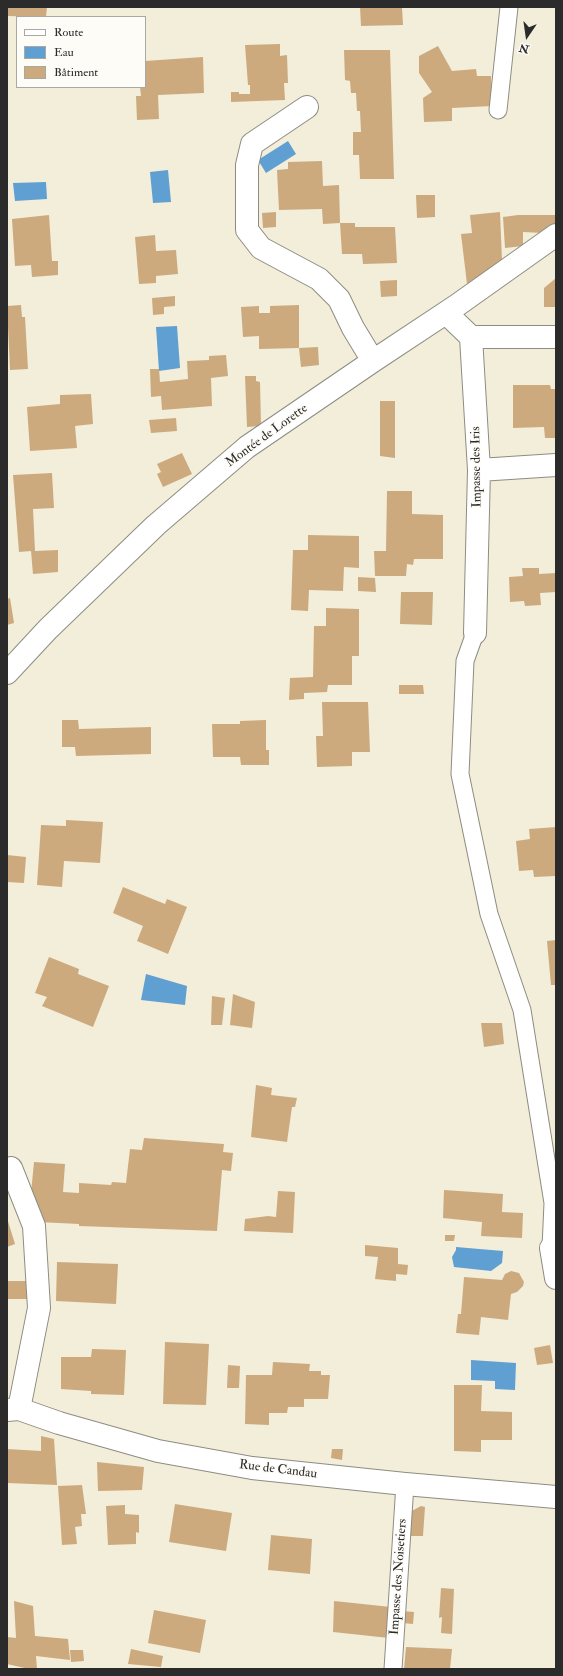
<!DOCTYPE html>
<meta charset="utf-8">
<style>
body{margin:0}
#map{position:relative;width:563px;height:1676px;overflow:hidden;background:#f2eeda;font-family:"IM FELL Double Pica",serif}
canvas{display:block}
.frame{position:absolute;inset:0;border:8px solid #2b2b2b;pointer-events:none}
.legend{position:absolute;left:16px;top:16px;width:130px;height:72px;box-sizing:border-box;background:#fdfcf7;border:1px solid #a9a8a5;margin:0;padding:5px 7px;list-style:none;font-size:12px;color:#2b2b2b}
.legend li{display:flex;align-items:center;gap:8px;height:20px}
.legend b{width:20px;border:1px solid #a9a8a5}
.north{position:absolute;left:507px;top:16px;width:40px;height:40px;-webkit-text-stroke:3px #fdfcf7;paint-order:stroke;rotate:193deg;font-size:11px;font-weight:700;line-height:16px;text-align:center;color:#2b2b2b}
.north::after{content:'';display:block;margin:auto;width:14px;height:18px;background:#2b2b2b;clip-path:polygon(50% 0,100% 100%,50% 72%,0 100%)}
</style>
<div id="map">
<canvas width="563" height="1676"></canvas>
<div class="frame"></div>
<ul class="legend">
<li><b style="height:5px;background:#fff"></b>Route</li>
<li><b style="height:11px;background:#5f9fd2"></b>Eau</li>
<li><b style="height:11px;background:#ccaa7e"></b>Bâtiment</li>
</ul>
<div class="north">N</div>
</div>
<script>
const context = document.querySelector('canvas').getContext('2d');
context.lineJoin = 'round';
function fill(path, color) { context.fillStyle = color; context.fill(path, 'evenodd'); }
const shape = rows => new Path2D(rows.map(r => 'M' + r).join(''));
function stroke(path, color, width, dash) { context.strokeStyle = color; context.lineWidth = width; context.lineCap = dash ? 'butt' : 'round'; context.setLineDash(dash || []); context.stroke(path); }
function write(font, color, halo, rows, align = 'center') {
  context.font = font + ' "IM FELL Double Pica",serif'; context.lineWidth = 3; context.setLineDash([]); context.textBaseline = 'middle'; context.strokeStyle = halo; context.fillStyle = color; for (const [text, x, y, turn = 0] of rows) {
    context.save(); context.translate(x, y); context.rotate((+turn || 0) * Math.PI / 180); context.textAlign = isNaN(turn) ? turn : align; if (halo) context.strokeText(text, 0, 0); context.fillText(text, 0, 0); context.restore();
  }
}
fill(shape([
 [288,141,296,154,266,173,258,160],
 [168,170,171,202,153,203,150,172],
 [46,182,47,199,15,201,13,183],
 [177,326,180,368,159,371,156,327],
 [146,974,187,986,185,1005,141,1000],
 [456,1247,503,1251,502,1263,491,1271,454,1267,452,1257,456,1250],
 [471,1360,516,1363,515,1390,495,1389,495,1381,471,1380]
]), '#5f9fd2');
fill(shape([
 [7,7,47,7,46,17,7,16],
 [360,7,402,7,403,25,361,26],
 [280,44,280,56,287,55,288,83,284,83,285,100,231,102,231,92,239,92,239,94,250,94,250,85,248,85,245,45],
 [438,46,452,71,476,69,477,76,491,76,492,106,452,108,452,121,424,122,423,98,432,92,419,73,419,56],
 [344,50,390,50,394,179,360,179,359,155,353,155,353,132,361,132,360,111,357,111,356,93,351,93,350,81,345,80],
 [203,57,204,93,158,95,159,119,137,120,136,96,141,96,140,87,145,87,145,61],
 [322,161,323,186,339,185,340,223,323,224,322,209,279,210,277,170,288,169,288,162],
 [416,195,435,195,435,217,417,218],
 [276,212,276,227,263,228,262,213],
 [500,212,502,260,467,284,461,234,472,233,470,215],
 [49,215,52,261,58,261,58,275,32,277,31,265,15,266,12,219],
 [518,215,556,215,556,224,543,233,523,232,523,246,505,248,503,217],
 [340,223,355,223,355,227,395,227,397,263,363,264,362,254,342,254],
 [155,235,156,251,176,250,178,274,156,276,156,283,139,284,135,237],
 [556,278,556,307,544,307,544,288],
 [397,280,397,296,381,297,380,281],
 [175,296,175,306,164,307,164,314,153,315,152,298],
 [21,305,22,317,25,317,28,369,10,370,7,306],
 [299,305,299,348,259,349,259,336,243,337,241,307,259,306,259,313,270,313,270,306],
 [318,347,319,365,301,367,299,348],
 [226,355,228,376,211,378,212,406,162,410,161,396,151,397,150,369,159,369,160,382,188,379,187,361,209,360,209,356],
 [245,376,256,376,256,381,260,382,261,426,247,427],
 [513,385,550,385,551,389,556,389,556,438,545,438,544,427,513,428],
 [91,394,93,424,75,426,77,448,30,451,27,407,60,404,60,395],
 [380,401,395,401,395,458,380,456],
 [176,418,177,431,151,433,149,420],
 [182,453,192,474,163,487,157,474,161,472,157,464],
 [52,473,54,508,33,509,35,551,58,550,58,572,33,574,31,551,19,552,13,475],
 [387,491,412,491,412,514,443,515,443,559,414,559,413,565,407,564,406,576,375,576,374,551,386,551],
 [308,535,359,536,359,568,344,567,343,591,309,590,308,611,291,610,293,550,308,550],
 [522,568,539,568,539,574,556,573,556,592,540,593,541,605,525,606,524,601,510,602,509,577,523,576],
 [358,577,375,578,376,592,358,591],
 [401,592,433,592,432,625,400,624],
 [10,598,14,623,7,625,7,599],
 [326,608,359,609,359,656,352,656,352,685,328,685,327,692,304,693,304,699,289,700,290,678,313,677,314,626,326,626],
 [399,685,423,685,424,694,399,694],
 [322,702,368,702,370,752,352,752,352,766,317,767,316,736,323,736],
 [62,720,78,720,79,729,151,727,151,754,76,756,75,747,62,747],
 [266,720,266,750,269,750,269,765,241,765,240,757,213,757,212,724,240,724,240,721],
 [66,820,103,822,100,863,64,861,62,887,37,885,41,825,66,826],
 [556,827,556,876,534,877,533,870,519,871,516,841,530,839,529,829],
 [7,855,26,857,24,883,7,882],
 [123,887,165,904,167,899,187,907,168,954,137,941,143,926,113,913],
 [556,940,556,985,551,985,547,941],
 [49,957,79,969,78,974,109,986,93,1027,42,1006,47,997,35,993],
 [233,994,255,1002,252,1028,230,1025],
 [212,996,225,998,222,1025,211,1025],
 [481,1023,502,1023,504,1044,484,1047],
 [256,1085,272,1088,271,1095,297,1098,295,1107,292,1107,287,1142,251,1137],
 [144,1138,224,1144,223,1152,233,1153,231,1171,222,1170,217,1231,79,1226,79,1224,38,1222,31,1193,34,1162,65,1164,63,1192,79,1193,79,1183,111,1185,112,1182,126,1183,130,1149,142,1150],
 [444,1190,503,1194,502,1212,523,1213,522,1238,481,1236,482,1222,443,1218],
 [278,1191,295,1192,293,1233,244,1231,245,1219,268,1216,276,1217],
 [7,1218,15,1244,7,1247],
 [445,1235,455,1235,454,1241,445,1241],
 [365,1245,398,1248,398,1264,408,1265,407,1275,396,1274,396,1281,375,1279,378,1257,365,1256],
 [57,1262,118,1264,116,1304,56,1301],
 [511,1271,519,1273,524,1282,523,1286,517,1292,511,1294,508,1320,481,1317,479,1335,456,1333,458,1314,461,1314,464,1277,502,1280,505,1274],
 [7,1281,29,1281,29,1299,7,1299],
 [165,1342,209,1344,206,1405,163,1404],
 [550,1345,553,1363,537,1365,534,1348],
 [92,1349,126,1350,124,1395,91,1394,91,1391,61,1389,61,1357,91,1357],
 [273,1362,310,1364,309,1371,321,1371,321,1375,330,1375,328,1399,304,1399,304,1407,288,1407,287,1413,269,1413,269,1425,245,1424,246,1375,272,1375],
 [228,1365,240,1366,239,1388,227,1388],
 [454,1385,482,1385,481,1411,512,1412,512,1440,481,1440,481,1452,454,1451],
 [41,1436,54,1439,57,1485,7,1483,7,1449,41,1451],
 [332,1449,343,1449,342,1460,331,1458],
 [97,1462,144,1467,142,1490,98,1491],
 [82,1485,86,1514,81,1514,82,1526,75,1527,77,1544,62,1545,58,1486],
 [175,1504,232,1513,226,1551,169,1542],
 [125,1505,125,1514,139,1515,139,1533,136,1532,136,1544,108,1545,106,1506],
 [421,1506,425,1507,423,1536,407,1536,408,1513],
 [271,1535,312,1539,310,1574,268,1570],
 [441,1588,454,1589,452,1634,441,1633,442,1617,439,1618],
 [14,1601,33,1606,35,1636,68,1639,70,1660,36,1656,37,1669,29,1669,7,1664,7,1637,16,1638],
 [334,1601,391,1607,389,1638,333,1632],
 [154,1610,206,1620,200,1653,148,1643],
 [402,1611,414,1612,413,1624,402,1623],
 [406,1647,452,1649,450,1669,404,1669],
 [131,1649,163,1656,161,1667,128,1664],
 [70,1650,83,1650,84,1661,71,1662]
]), '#ccaa7e');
const lane = shape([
 [498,110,509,7],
 [475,633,465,661,460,774,489,914,522,1010,553,1203,551,1248],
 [393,1669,405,1484]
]);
const street = shape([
 [307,107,252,144,247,165,247,230,261,248,319,279,339,299,353,328,373,361],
 [446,313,471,337,479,470,475,633],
 [471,337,556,337],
 [479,470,556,465],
 [7,673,48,629,156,525,247,447,373,361,456,306,556,235],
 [11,1168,34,1226,39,1308,19,1409],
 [551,1248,556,1278],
 [7,1410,19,1409,59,1423,158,1451,252,1468,405,1484,556,1497]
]);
stroke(lane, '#8e8c82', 19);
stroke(street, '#8e8c82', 24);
stroke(lane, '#fff', 17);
stroke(street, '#fff', 22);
write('13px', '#2b2b2b', '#fdfcf7', [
 ["Montée de Lorette",267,436,-36],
 ["Impasse des Iris",477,467,-91],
 ["Rue de Candau",278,1470,7],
 ["Impasse des Noisetiers",399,1577,-86]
]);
</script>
